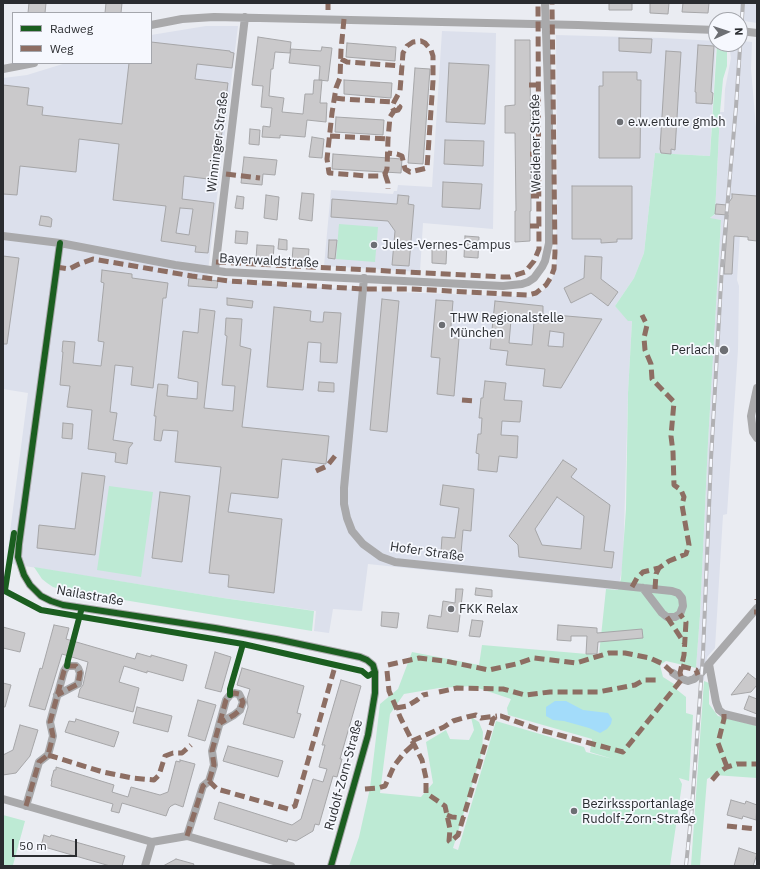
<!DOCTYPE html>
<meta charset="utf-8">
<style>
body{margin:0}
#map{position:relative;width:760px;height:869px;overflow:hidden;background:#eaecf2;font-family:"IBM Plex Sans",sans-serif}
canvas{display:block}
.frame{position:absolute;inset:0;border:4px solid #2a2c30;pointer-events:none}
.legend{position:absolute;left:12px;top:12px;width:140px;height:52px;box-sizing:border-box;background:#f6f8fe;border:1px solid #a4a6ac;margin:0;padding:5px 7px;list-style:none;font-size:12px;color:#2a2c30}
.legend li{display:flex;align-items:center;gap:8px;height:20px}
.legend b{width:20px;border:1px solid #a4a6ac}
.north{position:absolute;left:708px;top:12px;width:40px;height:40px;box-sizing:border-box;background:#f6f8fe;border:1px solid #a4a6ac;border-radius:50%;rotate:87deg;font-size:11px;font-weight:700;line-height:16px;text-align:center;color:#2a2c30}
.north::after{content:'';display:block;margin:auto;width:14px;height:18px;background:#6d6f74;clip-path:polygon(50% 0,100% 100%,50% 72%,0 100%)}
.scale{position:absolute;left:12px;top:839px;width:65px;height:18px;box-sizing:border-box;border:2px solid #2a2c30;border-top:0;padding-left:5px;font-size:12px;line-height:14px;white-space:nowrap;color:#2a2c30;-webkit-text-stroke:3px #f6f8fe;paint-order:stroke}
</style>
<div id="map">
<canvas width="760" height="869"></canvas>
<div class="frame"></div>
<ul class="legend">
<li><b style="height:5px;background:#1b5e20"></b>Radweg</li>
<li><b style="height:5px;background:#8d6e63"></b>Weg</li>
</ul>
<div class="north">N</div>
<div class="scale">50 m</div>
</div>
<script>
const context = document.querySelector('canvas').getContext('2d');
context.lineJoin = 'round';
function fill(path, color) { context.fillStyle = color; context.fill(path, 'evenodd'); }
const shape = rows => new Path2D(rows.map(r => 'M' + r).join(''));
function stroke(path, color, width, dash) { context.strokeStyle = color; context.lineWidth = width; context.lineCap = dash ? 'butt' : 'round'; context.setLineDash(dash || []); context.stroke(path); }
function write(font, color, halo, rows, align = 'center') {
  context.font = font + ' "IBM Plex Sans",sans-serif'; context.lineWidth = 3.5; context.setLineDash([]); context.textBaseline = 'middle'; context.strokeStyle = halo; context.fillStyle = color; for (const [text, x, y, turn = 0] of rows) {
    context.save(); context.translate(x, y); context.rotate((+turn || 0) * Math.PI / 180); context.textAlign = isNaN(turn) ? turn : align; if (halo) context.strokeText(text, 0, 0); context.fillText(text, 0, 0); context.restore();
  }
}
fill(shape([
 [740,3,757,3,757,23,744,21,743,41,752,42,751,69,757,139,757,196,750,196,741,219,737,280,739,286,738,350,727,514,723,515,715,648,707,657,704,681,696,668,700,615,708,443,721,220,709,219,715,214,720,112,724,112,725,89,731,58,729,44,740,44],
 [206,26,238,26,207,279,369,291,530,297,543,291,550,282,556,271,557,166,556,35,662,38,716,41,710,156,655,153,644,253,634,278,615,306,632,321,628,393,623,564,618,590,368,564,362,611,333,609,329,633,314,631,316,611,223,598,6,563,28,393,3,389,3,78,27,75,66,63,151,63,151,35],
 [442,31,496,33,493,229,423,223,420,272,324,266,331,190,393,194,394,191,397,191,398,185,432,187]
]), '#dce0ec');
fill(shape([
 [717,44,724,44,727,51,727,66,723,79,720,112,715,214,710,218,721,220,708,443,700,615,696,668,666,661,660,665,663,677,674,684,676,689,686,697,686,713,693,715,689,781,679,778,682,784,670,866,349,866,359,837,370,788,380,704,398,689,412,652,479,665,482,645,599,655,606,589,618,590,621,579,626,509,628,393,632,321,628,321,615,306,634,278,644,253,655,153,710,156],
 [472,686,511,699,507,708,508,715,592,739,590,752,613,759,586,752,584,747,496,721,458,850,453,848,482,753,483,732,479,722,471,717,474,730,469,740,450,739,446,730,426,742,433,783,421,797,380,793,390,714,404,694,439,688],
 [339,224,378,227,375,262,336,259],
 [109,486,153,492,141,577,97,570],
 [34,567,223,598,314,611,312,631,63,590,53,587,47,583,42,579],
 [704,681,709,683,709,704,718,716,757,726,757,778,714,775,707,779,700,866,691,866],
 [3,815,25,821,13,865,16,866,3,866]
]), '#bdead4');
fill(shape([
 [555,701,566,701,583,710,608,713,612,719,611,724,607,729,600,733,589,728,564,721,553,720,546,716,546,707]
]), '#a3dcfa');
const building = shape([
 [29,3,46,3,45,13,28,13,29,3],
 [106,3,122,3,121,13,105,13,106,3],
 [609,3,632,3,632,10,609,10,609,3],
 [650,3,669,3,668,14,650,13,650,3],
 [683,3,709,3,708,13,682,12,683,3],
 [258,37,291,42,290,53,275,52,273,69,271,69,269,96,284,98,282,112,303,114,305,94,313,94,314,80,322,80,320,103,327,103,326,122,307,120,305,137,280,135,280,138,262,137,263,126,270,127,272,108,261,107,263,86,252,85,258,37],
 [619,38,652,39,651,53,619,51,619,38],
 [515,40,530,40,531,211,530,211,530,241,515,242,515,211,516,211,515,133,505,133,505,106,515,105,515,40],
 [151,42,230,51,230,52,234,53,232,68,197,64,195,79,228,83,216,180,184,176,182,199,214,203,208,253,195,252,196,246,161,241,166,206,113,200,119,144,79,139,76,172,20,166,17,195,3,194,3,85,29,88,27,105,43,107,42,115,122,124,129,63,151,63,151,42],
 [180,208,193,209,189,235,176,233,180,208],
 [347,43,396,47,395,61,346,57,347,43],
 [698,45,714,46,711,92,713,93,712,104,696,103,696,92,695,92,698,45],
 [322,47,332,48,328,81,319,80,320,66,289,63,291,49,321,51,322,47],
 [666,51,681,52,675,150,671,149,671,154,661,153,660,149,666,51],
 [449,63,489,65,485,124,446,122,449,63],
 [415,68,430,69,423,164,408,163,415,68],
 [603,72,637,72,637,80,641,80,640,158,599,158,599,86,603,86,603,72],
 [344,80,392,83,391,98,344,94,344,80],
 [336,117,384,120,383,135,335,132,336,117],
 [250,129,260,130,259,145,249,144,250,129],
 [312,137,324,139,322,158,309,157,312,137],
 [445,140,484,141,483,166,444,164,445,140],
 [333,154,402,159,401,173,332,169,333,154],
 [244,157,277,160,275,175,263,174,262,185,241,183,244,157],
 [443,182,482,184,480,209,442,207,443,182],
 [572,186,632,186,632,239,617,239,617,242,601,243,601,239,572,239,572,186],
 [302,193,314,194,312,221,299,219,302,193],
 [732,194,757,196,757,241,748,240,748,237,734,236,732,274,724,274,728,215,715,214,716,204,727,205,732,198,732,194],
 [266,195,279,197,277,220,264,218,266,195],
 [398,195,409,196,408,204,414,205,409,266,392,265,395,231,388,221,331,217,332,199,397,204,398,195],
 [237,196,244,197,243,209,235,208,237,196],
 [41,216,49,217,52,219,51,227,39,225,41,216],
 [236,231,248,232,247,244,235,243,236,231],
 [465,236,479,237,478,258,464,257,465,236],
 [279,239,287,240,287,250,278,249,279,239],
 [329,240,337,240,335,259,328,258,329,240],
 [432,242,447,243,446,264,432,263,432,242],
 [257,245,274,246,273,260,256,259,257,245],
 [293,248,309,249,308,262,292,261,293,248],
 [3,256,19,258,7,344,3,344,3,256],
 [585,256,602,257,601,279,618,292,608,306,591,293,571,303,564,288,584,278,585,256],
 [102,270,132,274,132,278,168,283,166,298,163,298,153,388,131,385,133,367,115,365,110,412,117,413,113,440,133,443,129,448,127,464,115,462,116,453,88,449,92,410,67,407,70,386,60,385,63,352,62,352,63,341,75,342,73,363,101,366,104,342,98,341,104,283,101,282,102,270],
 [189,278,218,281,217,288,188,286,189,278],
 [227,298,253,301,252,308,227,305,227,298],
 [382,299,399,301,387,432,370,430,382,299],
 [436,300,453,301,450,338,459,338,454,396,437,394,440,358,431,357,436,300],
 [495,301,543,306,543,314,602,319,561,388,543,386,545,369,506,365,508,351,490,349,495,301],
 [511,320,534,322,532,345,509,343,511,320],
 [550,331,564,333,563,347,548,346,550,331],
 [274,307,311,311,310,321,317,322,323,322,324,312,341,313,337,363,320,362,321,343,308,342,303,390,267,387,274,307],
 [200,309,215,311,204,408,233,411,235,386,222,385,227,336,225,335,226,318,242,319,240,346,251,349,242,427,329,436,326,464,282,459,278,498,231,493,228,512,282,519,274,593,228,587,229,575,209,573,221,467,175,462,178,431,163,430,161,441,154,440,156,416,154,416,158,384,168,385,167,396,197,399,198,382,178,378,183,331,198,333,200,309],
 [485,381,506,383,504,400,522,401,520,422,502,421,501,435,518,436,517,458,499,456,497,472,478,470,479,454,476,453,478,434,481,434,482,418,479,418,481,398,483,398,485,381],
 [319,382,334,383,334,392,318,391,319,382],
 [63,423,73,424,72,439,62,438,63,423],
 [563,460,577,469,571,477,610,505,604,551,614,552,612,568,519,557,518,545,509,536,563,460],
 [557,497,584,516,581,549,542,545,535,529,557,497],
 [82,473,105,476,95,555,37,548,39,525,75,529,82,473],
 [443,485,474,489,471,531,463,530,461,553,441,552,442,537,455,538,459,508,440,505,443,485],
 [160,492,190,496,182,562,152,558,160,492],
 [476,588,492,590,492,597,475,595,476,588],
 [456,589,463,589,458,632,427,628,429,615,441,617,443,601,455,603,456,589],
 [382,612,399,613,397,628,381,626,382,612],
 [472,620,483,621,480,637,469,636,472,620],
 [54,625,69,628,66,639,135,659,137,653,151,657,151,655,187,665,183,681,147,671,147,673,124,666,119,682,139,688,133,712,78,697,80,689,83,685,88,662,62,654,45,710,29,706,40,668,42,669,54,625],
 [558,625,597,628,597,633,642,629,643,638,598,642,597,654,586,654,587,636,571,636,571,641,557,640,558,625],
 [3,627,25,633,20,652,3,648,3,627],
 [215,652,231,657,221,692,205,688,215,652],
 [242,668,304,686,297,713,301,714,294,738,243,724,248,707,247,699,250,689,237,685,242,668],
 [748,673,757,680,757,685,751,692,731,695,748,673],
 [341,680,361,686,340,759,342,759,337,777,333,776,319,825,315,824,313,831,296,841,288,839,287,842,214,819,219,802,292,825,301,819,313,779,323,782,327,769,319,767,325,745,322,745,341,680],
 [3,683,11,685,5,707,3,707,3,683],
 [749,696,757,699,757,714,744,709,749,696],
 [198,700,216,705,205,741,188,736,198,700],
 [137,707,172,716,168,732,133,723,137,707],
 [76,719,119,732,114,747,65,732,69,721,75,722,76,719],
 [20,725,38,730,30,756,16,773,3,775,3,755,13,750,20,725],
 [228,746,283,761,278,777,223,761,228,746],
 [180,760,195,764,183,807,175,804,171,806,169,808,166,816,122,803,119,813,111,811,113,804,51,786,52,781,51,781,54,770,56,770,56,767,114,785,112,792,128,797,131,787,160,795,168,792,176,761,180,762,180,760],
 [731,800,745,804,746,801,757,805,756,820,743,816,742,819,727,815,731,800],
 [44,835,50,837,51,835,125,856,122,866,110,866,41,846,44,835],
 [739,848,757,854,753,866,734,866,739,848],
 [176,859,194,864,193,866,163,866,176,859]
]);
fill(building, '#cac9cb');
stroke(building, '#a6a6a8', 1);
stroke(shape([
 [151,25,182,19,214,17,578,25,716,30],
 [740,31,757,33],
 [3,69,34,63],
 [3,236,60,243,175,265,225,272,503,286,522,284,528,282,534,278,542,267,545,261,549,243,549,118,545,3],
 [60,243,19,544,18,557,24,575,30,585,41,596,51,601,63,605,215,628,276,639,360,657,367,660,373,665,375,672,375,693,368,735,331,866],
 [215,270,245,17],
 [364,278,344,488,344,504,347,518,352,531,363,544,381,557,395,562,672,591,678,593,682,598,683,606,680,614,675,617,667,617,662,613,643,588],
 [757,388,751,416,753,432,757,438],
 [709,664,716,702,719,710,724,714,757,722],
 [673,673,682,679,688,681,694,679,702,672,757,608],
 [3,799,152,842,187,836,291,866],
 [26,806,39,762,48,755,53,736,50,722,64,671,67,666,76,666,78,668,80,673,78,684,57,695],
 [187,836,203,786,209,781,214,765,212,751,226,700,230,695,234,693,239,694,243,702,240,710,234,715,220,723],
 [145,866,152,842]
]), '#a9a9ab', 8);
const rail = shape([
 [686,866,692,807,703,654,711,459,722,266,736,107,743,3]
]);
stroke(rail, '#b1b1b4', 4);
stroke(rail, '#f6f8fe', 2.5, [8]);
stroke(shape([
 [328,10,328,3],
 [344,19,341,50,340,78,336,88,332,113,327,159,329,173,368,176,380,176,385,174,387,169,388,139,390,117,394,111,392,107,394,102,400,91,403,53,407,46,413,42,421,41,425,43,431,50,433,56,433,81,427,168,410,172,405,169,402,156,397,154,388,153],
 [341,59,347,62,401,66],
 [529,85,538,85],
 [335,98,343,99,394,102],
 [394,111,398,110,400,107,394,102],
 [330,136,388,139],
 [530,154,539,154],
 [226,174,260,178],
 [385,174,388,183,388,189],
 [531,196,539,196],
 [530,226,539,226],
 [216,262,503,277,510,277,525,272,534,261,539,249,538,3],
 [56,267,69,269,79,264,93,259,192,276,229,281,363,289,411,289,506,294,528,295,536,293,546,285,551,277,554,269,555,252,552,3],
 [462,400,475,401],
 [316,471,327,466,335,456],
 [632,587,637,578,643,572,659,568,669,561,686,554,689,545,682,505,684,497,681,490,674,485,673,452,671,436,674,402,652,379,651,364,645,350,644,338,647,325,642,315],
 [655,589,656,574,659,568],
 [757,599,757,600],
 [754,612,757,612],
 [667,617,685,644],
 [388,665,419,658,445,661,489,670,516,664,534,658,576,663,609,653,625,653,650,658,663,664,673,673],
 [681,666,696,670,698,675],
 [387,671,389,691,401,719,422,760,426,778,426,793,445,806,450,829,449,841,450,842,458,835,493,719,497,716,501,716,537,729,623,752,682,679,680,673,684,655,686,622,680,614],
 [439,692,457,688,503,689,525,695,550,692,598,692,635,685,644,680,659,680],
 [396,708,407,706,417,700,423,695,428,694],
 [724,714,724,719,718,743,727,767],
 [412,741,444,727,453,721,467,717,476,715,481,718,497,716],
 [48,755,103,772,132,778,154,780,159,775,165,756,173,753,182,753,191,745],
 [712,780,718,773,727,767,737,764,757,764],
 [209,781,217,789,288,809,295,806,334,670],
 [365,789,378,788,385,786,394,766,404,753,414,744],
 [26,806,39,762,48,755,53,736,50,722,64,671,67,666,76,666,78,668,80,673,78,684,57,695],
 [447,815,452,817,464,818],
 [727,826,757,829],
 [187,836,203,786,209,781,214,765,212,751,226,700,230,695,234,693,239,694,243,702,240,710,234,715,220,723]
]), '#8d6e63', 5, [10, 5]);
stroke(shape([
 [60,243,19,544,18,557,24,575,30,585,41,596,51,601,63,605,215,628,276,639,360,657,367,660,373,665,375,672,375,693,368,735,331,866],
 [3,590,41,610,243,644,362,671,368,676,375,672],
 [5,590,14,533],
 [67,666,68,660,81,611],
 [230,695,230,689,243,644]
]), '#1b5e20', 6);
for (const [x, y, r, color] of [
 [620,122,4,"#6d6f74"],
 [374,245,4,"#6d6f74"],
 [442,325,4,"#6d6f74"],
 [724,350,5,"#6d6f74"],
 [451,609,4,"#6d6f74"],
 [574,811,4,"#6d6f74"]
]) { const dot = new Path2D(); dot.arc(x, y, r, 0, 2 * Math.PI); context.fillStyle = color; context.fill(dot); stroke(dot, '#f6f8fe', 1.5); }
write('13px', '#2a2c30', '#f6f8fe', [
 ["e.w.enture gmbh",628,122],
 ["Jules-Vernes-Campus",382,245],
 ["THW Regionalstelle",450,318],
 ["München",450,333],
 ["Perlach",715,350,"right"],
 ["FKK Relax",459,609],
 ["Bezirkssportanlage",582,804],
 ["Rudolf-Zorn-Straße",582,819]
], 'left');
write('13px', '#2a2c30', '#f6f8fe', [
 ["Winninger Straße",218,142,-83],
 ["Weidener Straße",536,143,-91],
 ["Bayerwaldstraße",269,261,3],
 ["Hofer Straße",427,552,8],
 ["Nailastraße",90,596,10],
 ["Rudolf-Zorn-Straße",344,775,-75]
]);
</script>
